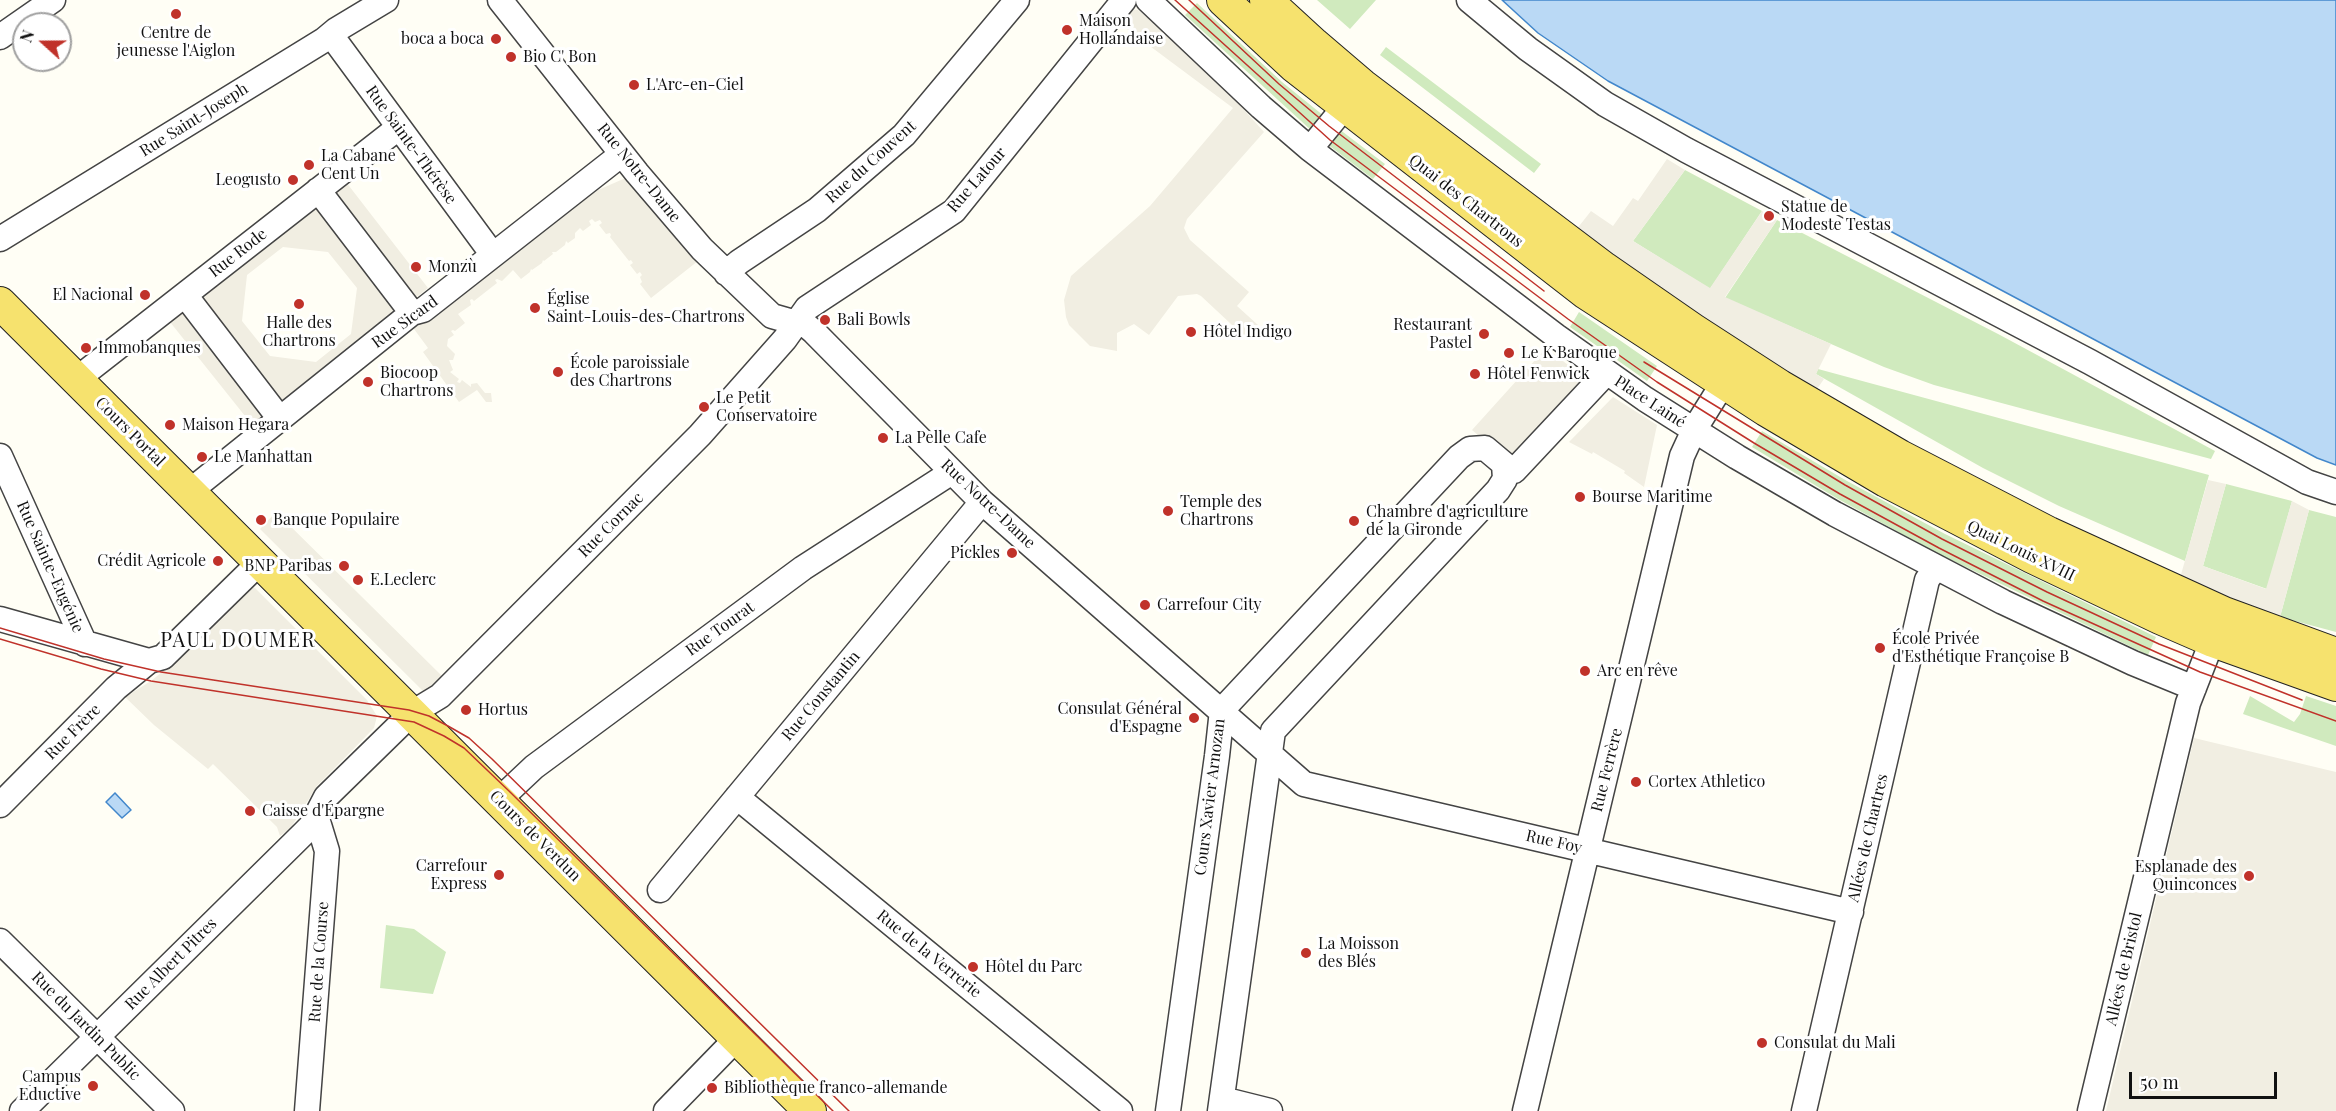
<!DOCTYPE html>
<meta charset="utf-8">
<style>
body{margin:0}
#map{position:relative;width:2336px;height:1111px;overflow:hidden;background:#fffef5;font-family:"Playfair Display",serif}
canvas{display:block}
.north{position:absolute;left:12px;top:12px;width:60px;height:60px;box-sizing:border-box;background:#fff;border:2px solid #a0a0a0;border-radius:50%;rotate:291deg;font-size:16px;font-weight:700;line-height:24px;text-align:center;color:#111}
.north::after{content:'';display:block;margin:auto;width:21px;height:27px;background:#c0322a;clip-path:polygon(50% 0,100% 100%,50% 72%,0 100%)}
.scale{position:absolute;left:2129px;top:1072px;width:148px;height:27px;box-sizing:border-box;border:3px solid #111;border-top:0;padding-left:8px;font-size:18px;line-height:21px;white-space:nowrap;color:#111;-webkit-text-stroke:4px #fff;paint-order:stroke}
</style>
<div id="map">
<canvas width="2336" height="1111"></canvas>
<div class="north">N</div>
<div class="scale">50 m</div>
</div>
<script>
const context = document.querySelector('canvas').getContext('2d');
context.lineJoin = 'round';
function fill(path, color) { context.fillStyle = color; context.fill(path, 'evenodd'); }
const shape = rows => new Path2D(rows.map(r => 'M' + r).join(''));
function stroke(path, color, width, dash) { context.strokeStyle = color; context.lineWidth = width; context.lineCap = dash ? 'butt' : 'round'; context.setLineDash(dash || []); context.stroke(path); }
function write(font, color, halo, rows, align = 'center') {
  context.font = font + ' "Playfair Display",serif'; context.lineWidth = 6; context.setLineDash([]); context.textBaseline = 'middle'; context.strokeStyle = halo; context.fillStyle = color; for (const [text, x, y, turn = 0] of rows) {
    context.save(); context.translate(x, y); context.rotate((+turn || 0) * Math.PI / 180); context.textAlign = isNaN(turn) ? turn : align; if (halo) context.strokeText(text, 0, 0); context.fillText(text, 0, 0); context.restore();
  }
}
fill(shape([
 [1317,0,1376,0,1350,29],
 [1197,3,1282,82,1324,116,1312,131,1185,15],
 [1386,47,1541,164,1534,173,1380,55],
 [1339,129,1385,164,1373,179,1327,144],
 [1685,170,1762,211,1710,289,1633,241],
 [1777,220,2000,335,2215,451,2211,459,1934,385,1884,367,1725,298],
 [1579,312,1657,366,1647,381,1570,327],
 [1818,369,2209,475,2185,561,2059,506,1983,468,1816,374],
 [1762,431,1847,481,1945,534,2156,637,2148,655,1937,553,1838,499,1752,447],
 [2226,484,2292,501,2267,589,2203,566],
 [2309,510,2336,517,2336,632,2280,617],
 [2250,696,2294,722,2300,714,2306,696,2336,706,2336,746,2243,714],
 [386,925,414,929,446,952,433,994,380,988]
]), '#d0eabe');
fill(shape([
 [1132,9,1138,10,1155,24,1238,103,1264,132,1187,219,1184,228,1190,240,1249,292,1237,306,1258,325,1246,338,1201,296,1197,294,1178,296,1149,335,1134,324,1117,333,1117,351,1090,346,1069,325,1066,317,1064,300,1071,276,1150,206,1233,108,1119,23],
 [1667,159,1685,170,1633,241,1710,288,1762,211,1777,220,1725,297,1831,344,1816,374,1824,379,1817,389,1700,317,1576,230,1591,211,1613,226,1633,198,1638,201],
 [637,173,698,261,651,298,640,284,642,282,640,277,642,275,640,272,637,274,630,265,633,263,631,260,629,261,610,237,611,235,610,233,606,234,599,225,602,223,600,220,595,222,592,219,589,221,591,225,583,231,580,228,575,233,575,238,568,243,566,241,565,245,556,252,552,252,553,254,544,261,543,260,542,263,532,270,531,269,530,272,521,279,513,270,502,281,497,279,495,280,497,283,474,301,472,299,470,300,471,305,458,314,465,323,455,331,453,330,451,331,454,335,448,339,447,346,455,354,453,360,449,360,453,370,450,372,459,379,457,382,460,383,462,380,471,387,471,384,477,383,485,393,491,393,492,402,486,402,477,390,459,402,423,352,428,348,414,329,411,328,573,201],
 [346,182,428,288,253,426,170,322],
 [283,247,328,252,357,288,351,334,316,362,270,356,242,321,247,275],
 [1546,348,1589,381,1522,456,1505,458,1472,430],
 [1613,397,1657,425,1644,487,1624,473,1625,471,1593,452,1592,454,1569,442],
 [2208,480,2226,484,2203,566,2266,589,2292,501,2309,510,2280,617,2180,578],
 [276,512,442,676,425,693,260,529],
 [249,586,255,588,367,700,377,716,374,728,317,786,290,829,280,836,277,827,213,764,208,769,154,725,125,697,151,681,168,667],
 [2194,738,2336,772,2336,1111,2106,1111]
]), '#f1eee2');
const water = shape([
 [1502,0,2336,0,2336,465,2317,458,1608,81,1538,33,1502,0],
 [115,793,131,810,122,818,106,802,115,793]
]);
fill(water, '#bad9f5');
stroke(water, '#4287cb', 1.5);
const minor = shape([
 [500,0,637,173,702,249,772,316,807,326,814,332,982,502,1304,784,1851,912],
 [1148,0,1261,107,1310,149,1556,336,1645,399,1737,457,1835,514,2003,602,2133,663,2194,688],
 [1469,0,1528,49,1605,104,1686,150,2090,362,2307,482,2336,492],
 [331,35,493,255],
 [0,37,53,0],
 [1310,149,1355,94],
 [318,190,412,313],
 [0,239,324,40,336,30,386,0],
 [726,273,739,262,817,210,904,135,1017,0],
 [185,295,280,419],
 [77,379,398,128],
 [0,456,85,644],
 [1506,472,1514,471,1606,373],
 [190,491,412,313,423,310,622,154],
 [0,619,149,661],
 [737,797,1120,1111],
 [499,800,534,767,803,568,952,472],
 [0,805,116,688,149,661,163,657,261,561],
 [660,890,982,502],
 [0,941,172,1111],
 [1222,1099,1270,1111],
 [22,1111,304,833,311,826,326,797,412,713,440,696,700,435,785,339,807,308,954,211,1124,0],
 [307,1111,327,851,316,815],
 [666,1111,737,1038],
 [1168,1111,1217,756,1222,710,1459,457,1470,449,1485,448,1504,464,1505,479,1498,490,1273,731,1220,1111],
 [1525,1111,1682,456,1694,430,1732,369],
 [1804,1111,1927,580,1936,567],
 [2090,1111,2188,703,2218,626]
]);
const major = shape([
 [1223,0,1294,66,1586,293,1766,410,1886,481,2032,557,2160,618,2213,641,2336,685],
 [1266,0,1314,44,1362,85,1604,268,1692,329,1780,386,1900,456,2049,533,2224,613,2336,654],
 [0,303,810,1111]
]);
stroke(minor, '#444', 27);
stroke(major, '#222', 34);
stroke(minor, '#fff', 24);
stroke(major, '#f6e26e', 32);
stroke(shape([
 [1175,0,1330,140,1568,319,1657,382,1754,443,1840,494,1939,548,2043,601,2200,672,2336,721],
 [1189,0,1279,84,1329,126,1544,291],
 [1644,362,1845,485,1942,539,2047,592,2159,644,2302,700],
 [0,628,104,659,161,672,409,710,429,716,448,726,469,738,492,759,849,1111],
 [0,639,101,669,151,681,414,722,444,736,464,748,509,791,833,1111]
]), '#c0322a', 1.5);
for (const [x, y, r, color] of [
 [176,14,6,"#c0322a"],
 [1067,30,6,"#c0322a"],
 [496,39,6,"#c0322a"],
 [511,57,6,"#c0322a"],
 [634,85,6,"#c0322a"],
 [309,165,6,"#c0322a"],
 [293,180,6,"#c0322a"],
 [1769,216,6,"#c0322a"],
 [416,267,6,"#c0322a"],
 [145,295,6,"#c0322a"],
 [299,304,6,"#c0322a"],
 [535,308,6,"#c0322a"],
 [825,320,6,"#c0322a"],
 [1191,332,6,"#c0322a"],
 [1484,334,6,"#c0322a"],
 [86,348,6,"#c0322a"],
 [1509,353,6,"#c0322a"],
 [558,372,6,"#c0322a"],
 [1475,374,6,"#c0322a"],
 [368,382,6,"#c0322a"],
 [704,407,6,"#c0322a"],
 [170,425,6,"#c0322a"],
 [883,438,6,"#c0322a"],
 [202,457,6,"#c0322a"],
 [1580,497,6,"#c0322a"],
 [1168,511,6,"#c0322a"],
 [261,520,6,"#c0322a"],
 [1354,521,6,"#c0322a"],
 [1012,553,6,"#c0322a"],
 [218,561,6,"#c0322a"],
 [344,566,6,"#c0322a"],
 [358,580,6,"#c0322a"],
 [1145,605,6,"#c0322a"],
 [1880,648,6,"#c0322a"],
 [1585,671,6,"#c0322a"],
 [466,710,6,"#c0322a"],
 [1194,718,6,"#c0322a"],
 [1636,782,6,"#c0322a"],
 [250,811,6,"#c0322a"],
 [499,875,6,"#c0322a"],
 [2249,876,6,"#c0322a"],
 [1306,953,6,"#c0322a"],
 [973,967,6,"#c0322a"],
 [1762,1043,6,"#c0322a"],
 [93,1086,6,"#c0322a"],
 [712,1088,6,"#c0322a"]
]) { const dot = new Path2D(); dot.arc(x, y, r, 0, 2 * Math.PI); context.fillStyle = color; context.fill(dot); stroke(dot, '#fff', 2); }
write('16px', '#111', '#fff', [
 ["Maison",1079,21],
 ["Hollandaise",1079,39],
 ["Centre de",176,33,"center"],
 ["jeunesse l'Aiglon",176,51,"center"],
 ["boca a boca",484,39,"right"],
 ["Bio C' Bon",523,57],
 ["L'Arc-en-Ciel",646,85],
 ["La Cabane",321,156],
 ["Cent Un",321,174],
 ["Leogusto",281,180,"right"],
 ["Statue de",1781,207],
 ["Modeste Testas",1781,225],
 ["Monzù",428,267],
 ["El Nacional",133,295,"right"],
 ["Église",547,299],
 ["Saint-Louis-des-Chartrons",547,317],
 ["Bali Bowls",837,320],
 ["Halle des",299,323,"center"],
 ["Chartrons",299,341,"center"],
 ["Restaurant",1472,325,"right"],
 ["Pastel",1472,343,"right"],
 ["Hôtel Indigo",1203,332],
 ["Immobanques",98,348],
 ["Le K Baroque",1521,353],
 ["École paroissiale",570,363],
 ["des Chartrons",570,381],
 ["Biocoop",380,373],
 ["Chartrons",380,391],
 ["Hôtel Fenwick",1487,374],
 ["Le Petit",716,398],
 ["Conservatoire",716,416],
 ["Maison Hegara",182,425],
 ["La Pelle Cafe",895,438],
 ["Le Manhattan",214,457],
 ["Bourse Maritime",1592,497],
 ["Temple des",1180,502],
 ["Chartrons",1180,520],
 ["Chambre d'agriculture",1366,512],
 ["de la Gironde",1366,530],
 ["Banque Populaire",273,520],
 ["Pickles",1000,553,"right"],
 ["Crédit Agricole",206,561,"right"],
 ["BNP Paribas",332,566,"right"],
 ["E.Leclerc",370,580],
 ["Carrefour City",1157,605],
 ["École Privée",1892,639],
 ["d'Esthétique Françoise B",1892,657],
 ["Arc en rêve",1597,671],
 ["Consulat Général",1182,709,"right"],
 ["d'Espagne",1182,727,"right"],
 ["Hortus",478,710],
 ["Cortex Athletico",1648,782],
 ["Caisse d'Épargne",262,811],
 ["Carrefour",487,866,"right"],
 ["Express",487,884,"right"],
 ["Esplanade des",2237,867,"right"],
 ["Quinconces",2237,885,"right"],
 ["La Moisson",1318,944],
 ["des Blés",1318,962],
 ["Hôtel du Parc",985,967],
 ["Consulat du Mali",1774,1043],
 ["Campus",81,1077,"right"],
 ["Eductive",81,1095,"right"],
 ["Bibliothèque franco-allemande",724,1088]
], 'left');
write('16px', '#111', '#fff', [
 ["Rue Saint-Joseph",194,120,-32],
 ["Rue Sainte-Thérèse",411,145,54],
 ["Rue du Couvent",871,162,-42],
 ["Rue Notre-Dame",639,173,51],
 ["Rue Latour",977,180,-49],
 ["Quai des Chartrons",1466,201,38],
 ["Rue Rode",238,253,-38],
 ["Rue Sicard",405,322,-36],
 ["Place Lainé",1650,402,33],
 ["Cours Portal",130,432,45],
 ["Rue Notre-Dame",988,504,43],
 ["Rue Cornac",611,525,-45],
 ["Quai Louis XVIII",2021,551,26],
 ["Rue Sainte-Eugénie",50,567,66],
 ["Rue Tourat",720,629,-36],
 ["Rue Constantin",821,696,-50],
 ["Rue Frère",73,732,-45],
 ["Rue Ferrère",1607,770,-76],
 ["Cours Xavier Arnozan",1210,797,-83],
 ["Cours de Verdun",535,836,45],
 ["Allées de Chartres",1868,838,-77],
 ["Rue Foy",1554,842,13],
 ["Rue de la Verrerie",929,954,39],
 ["Rue de la Course",319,962,-86],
 ["Rue Albert Pitres",171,964,-45],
 ["Allées de Bristol",2124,969,-77],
 ["Rue du Jardin Public",86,1026,45]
]);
context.letterSpacing = '1.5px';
write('20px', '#111', '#fff', [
 ["PAUL DOUMER",238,641]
]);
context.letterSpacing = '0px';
</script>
